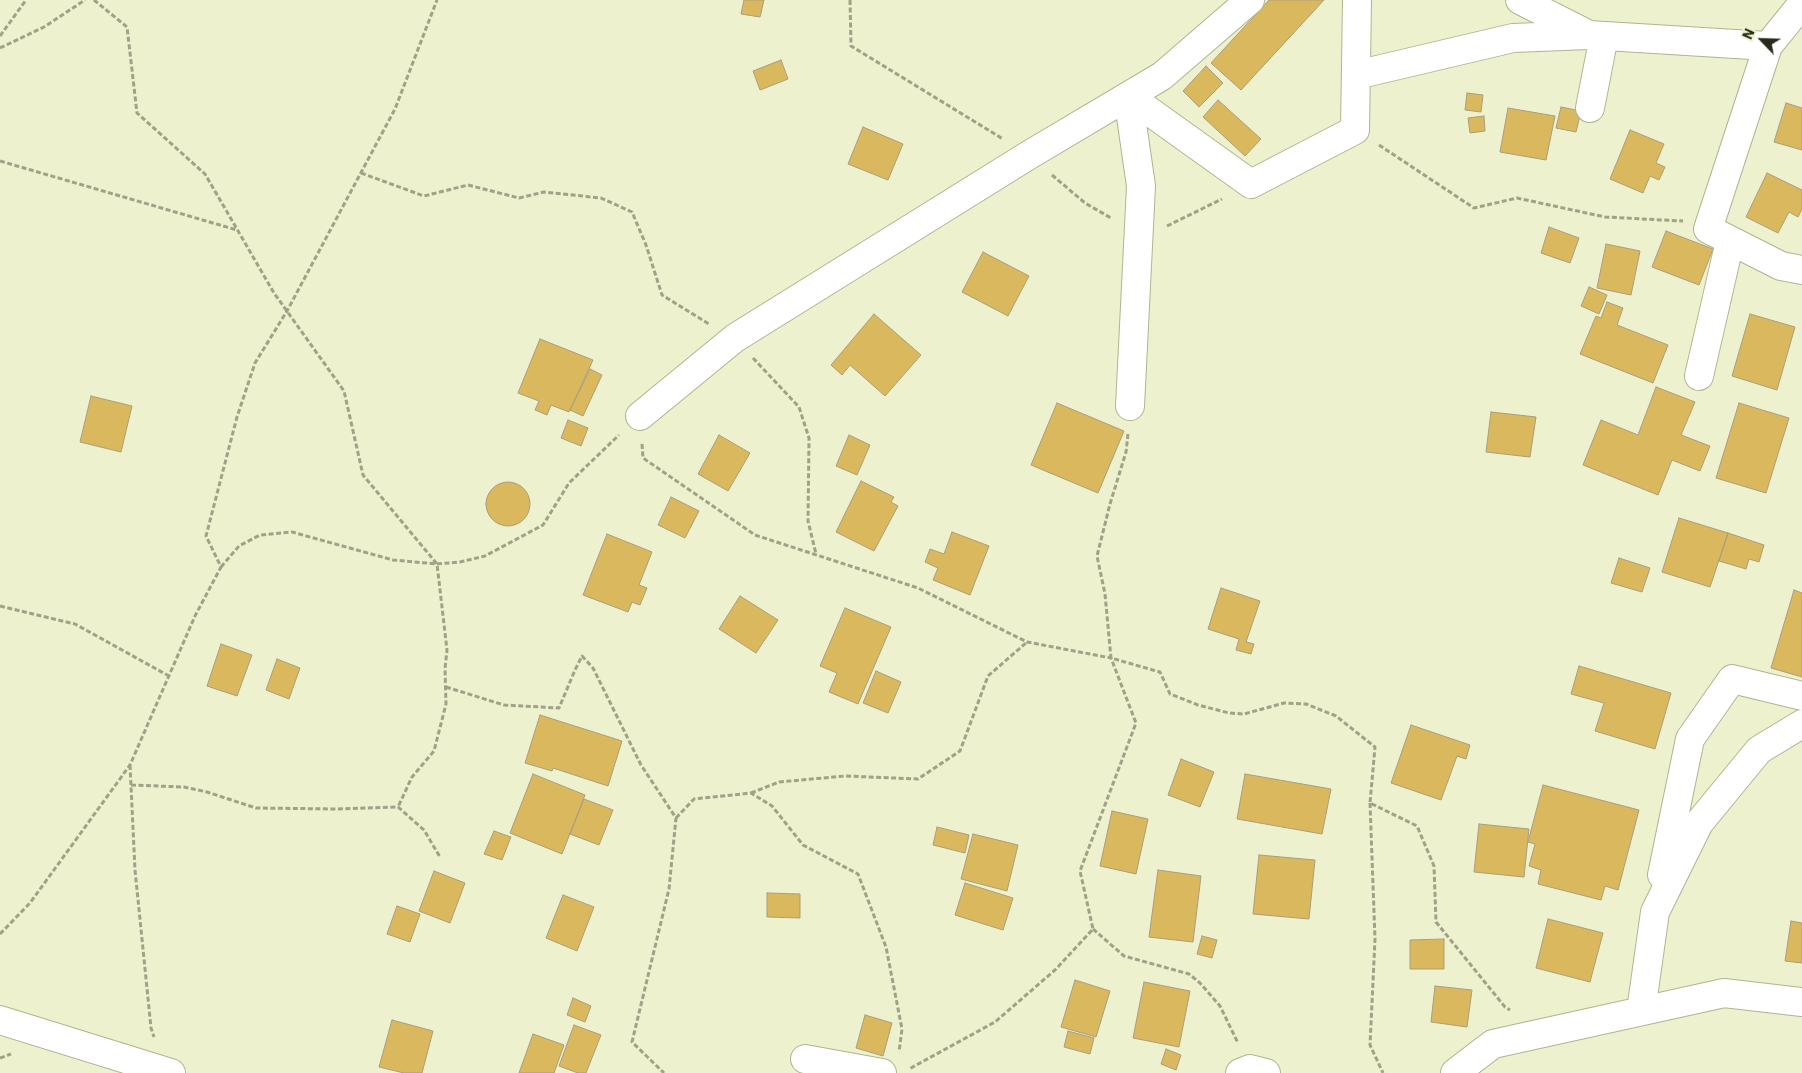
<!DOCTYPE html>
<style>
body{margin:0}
#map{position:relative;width:1802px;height:1073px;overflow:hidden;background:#eef1ce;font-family:"IBM Plex Sans",sans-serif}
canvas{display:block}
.north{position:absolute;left:1737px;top:15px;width:50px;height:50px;-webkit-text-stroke:4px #eef1ce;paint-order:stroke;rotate:294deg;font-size:14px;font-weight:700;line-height:20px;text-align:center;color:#292a1d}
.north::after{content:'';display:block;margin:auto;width:18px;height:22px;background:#292a1d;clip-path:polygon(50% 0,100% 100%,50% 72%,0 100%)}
</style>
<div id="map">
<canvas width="1802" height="1073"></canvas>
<div class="north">N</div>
</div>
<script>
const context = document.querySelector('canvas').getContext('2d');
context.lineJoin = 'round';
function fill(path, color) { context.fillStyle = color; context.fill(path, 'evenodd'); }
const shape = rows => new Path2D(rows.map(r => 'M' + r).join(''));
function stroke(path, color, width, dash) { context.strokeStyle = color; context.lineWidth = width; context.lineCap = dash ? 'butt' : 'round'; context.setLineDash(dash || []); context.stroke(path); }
const building = shape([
 [744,0,764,0,760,17,741,14,744,0],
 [1269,0,1324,0,1241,90,1211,63,1269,0],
 [781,60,788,79,760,90,753,71,781,60],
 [1206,66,1223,83,1199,107,1183,91,1206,66],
 [1467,93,1483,95,1481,112,1465,110,1467,93],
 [1218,100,1261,139,1245,156,1203,117,1218,100],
 [1786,103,1802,108,1802,150,1774,142,1786,103],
 [1561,107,1581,111,1576,132,1556,128,1561,107],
 [1508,108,1555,116,1546,160,1500,152,1508,108],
 [1484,116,1485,131,1470,133,1468,118,1484,116],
 [863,127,903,144,888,180,848,164,863,127],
 [1630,130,1664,144,1656,163,1665,167,1659,180,1650,176,1643,193,1610,179,1630,130],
 [1767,173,1802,190,1802,209,1798,217,1789,212,1778,233,1746,217,1767,173],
 [1549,227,1579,238,1570,263,1541,253,1549,227],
 [1666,231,1713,249,1699,285,1652,267,1666,231],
 [1606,244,1640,251,1631,295,1597,288,1606,244],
 [983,252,1029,276,1008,316,962,292,983,252],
 [1589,287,1607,295,1599,314,1581,306,1589,287],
 [1607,302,1623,308,1617,325,1668,345,1653,383,1580,354,1596,316,1601,318,1607,302],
 [874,314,921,355,885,396,850,365,842,375,831,365,874,314],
 [1750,314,1795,327,1777,390,1732,376,1750,314],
 [540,339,593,360,569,412,551,405,547,415,535,410,539,401,518,393,540,339],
 [590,369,602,375,583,416,570,410,590,369],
 [1656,387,1695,402,1681,435,1710,446,1700,471,1672,460,1658,495,1583,465,1601,420,1638,435,1656,387],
 [91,396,132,406,121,452,80,442,91,396],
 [1057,403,1124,431,1098,493,1031,465,1057,403],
 [1739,403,1789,418,1766,493,1716,478,1739,403],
 [1491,412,1536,417,1530,457,1486,452,1491,412],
 [568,420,588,428,581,446,561,438,568,420],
 [719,435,750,453,728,491,698,474,719,435],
 [849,435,870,445,857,475,836,466,849,435],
 [861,481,894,497,891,502,898,506,874,551,836,532,861,481],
 '486 504a22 22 0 1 1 44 0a22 22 0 1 1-44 0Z',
 [671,497,699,511,685,538,658,525,671,497],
 [1679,518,1728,533,1710,587,1662,572,1679,518],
 [952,532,989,546,970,595,933,580,938,568,925,562,930,549,944,554,952,532],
 [1728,533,1764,545,1759,562,1749,559,1746,569,1719,561,1728,533],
 [607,534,652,552,639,585,647,588,640,605,632,602,628,612,583,595,607,534],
 [1619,558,1650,568,1642,592,1611,583,1619,558],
 [1221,588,1260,601,1246,642,1254,644,1251,654,1236,650,1239,639,1208,629,1221,588],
 [1794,590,1802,593,1802,677,1771,668,1794,590],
 [740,596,778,620,756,653,719,629,740,596],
 [845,608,891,627,858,704,829,692,837,673,820,666,845,608],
 [221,644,252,655,237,696,207,686,221,644],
 [277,659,300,668,289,699,266,690,277,659],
 [1579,666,1671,693,1655,749,1595,731,1604,703,1571,694,1579,666],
 [876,671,901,682,888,713,863,703,876,671],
 [540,715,622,741,608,786,553,768,552,771,525,763,540,715],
 [1411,725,1470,745,1466,759,1457,756,1441,800,1391,783,1411,725],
 [1181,759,1214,772,1200,807,1168,795,1181,759],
 [533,774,585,795,562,854,510,833,533,774],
 [1245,774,1331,789,1322,834,1237,819,1245,774],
 [1543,785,1639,810,1618,890,1605,886,1601,900,1538,884,1541,870,1529,866,1535,844,1528,842,1543,785],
 [584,799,613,810,599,845,570,834,584,799],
 [1112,811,1148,819,1136,874,1100,866,1112,811],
 [1479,824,1529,829,1524,877,1474,872,1479,824],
 [937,827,969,835,965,853,933,845,937,827],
 [494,831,511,837,502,860,484,854,494,831],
 [973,834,1018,845,1007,891,961,879,973,834],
 [1259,855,1315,860,1309,919,1253,914,1259,855],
 [1158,870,1201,876,1193,942,1149,937,1158,870],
 [434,871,465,883,450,923,419,911,434,871],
 [965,883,1013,898,1003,930,955,915,965,883],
 [767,893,800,894,800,918,767,917,767,893],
 [563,895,594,907,577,951,546,938,563,895],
 [397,906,420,914,410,942,387,934,397,906],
 [1548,919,1603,933,1590,982,1536,968,1548,919],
 [1791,921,1802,923,1802,963,1785,961,1791,921],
 [1202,936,1217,940,1212,958,1197,954,1202,936],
 [1444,939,1444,969,1410,969,1410,940,1444,939],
 [1075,980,1110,991,1096,1037,1061,1027,1075,980],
 [1144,982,1190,991,1179,1047,1133,1038,1144,982],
 [1435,986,1472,990,1467,1027,1431,1022,1435,986],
 [573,998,591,1006,585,1022,567,1015,573,998],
 [865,1015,892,1023,883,1056,856,1048,865,1015],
 [392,1020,433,1031,422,1073,404,1073,379,1067,392,1020],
 [574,1025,601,1035,586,1073,578,1073,559,1066,574,1025],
 [1068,1031,1094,1038,1090,1054,1064,1047,1068,1031],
 [533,1034,564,1045,554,1073,519,1073,533,1034],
 [1166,1049,1181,1055,1176,1070,1161,1064,1166,1049]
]);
fill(building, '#dab85e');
stroke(building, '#aa9d7d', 1);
const minor = shape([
 [1520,0,1589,35,1768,46,1802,4],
 [1768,46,1708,229,1781,266,1802,270],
 [1356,75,1513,38,1588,35],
 [1128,96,1251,184,1355,130,1357,0],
 [1128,96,1141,186,1130,406],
 [1590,108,1604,36],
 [1699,376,1730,241],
 [640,416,735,338,1029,155,1162,76,1250,0],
 [1662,875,1690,739,1732,679,1802,696],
 [1641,1011,1655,912,1699,823,1759,750,1802,724],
 [0,1020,171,1073],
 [805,1059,882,1073],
 [1240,1073,1250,1069,1266,1073],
 [1455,1073,1493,1044,1724,993,1802,1002]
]);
stroke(minor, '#b0b492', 30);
stroke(shape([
 [94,0,127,27,137,113,205,174,274,293,344,391,363,475,437,564,447,650,445,669,446,704,434,751,412,777,398,807],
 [850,0,851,46,1003,139],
 [0,36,26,0],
 [0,48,44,27,85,0],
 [1379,145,1474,208,1517,198,1605,217,1683,221],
 [0,161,237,230],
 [361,173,424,196,468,185,519,198,544,192,601,198,632,212,646,245,662,295,709,324],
 [1052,175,1085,203,1111,218],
 [1167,226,1222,199],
 [753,358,799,407,809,438,808,521,816,554],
 [1128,434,1126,452,1110,504,1097,556,1105,594,1111,658,1160,672,1170,694,1198,705,1229,713,1244,714,1284,703,1306,704,1336,716,1375,747,1370,803,1417,826,1434,866,1436,922,1505,1007,1510,1010],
 [642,444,643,458,755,535,918,588,1027,642,1111,658,1136,723,1080,871,1093,929,1055,970,995,1022,909,1069],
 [221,567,239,546,260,535,292,532,393,560,437,564,460,562,485,556,543,525,569,483,619,435],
 [0,606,75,624,169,676],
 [446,687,504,705,559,708,575,670,582,656,593,668,641,765,676,818,669,889,632,1042,664,1073],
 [130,765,135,870,151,1028,154,1037],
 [131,785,184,787,207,792,256,808,337,809,398,807,424,830,440,857],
 [751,793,779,782,845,776,918,779,960,751,988,676,1027,642],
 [1370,803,1375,939,1370,1045,1383,1073],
 [676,818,694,799,751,793,772,806,803,845,858,874,886,947,902,1029,899,1052],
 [1093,929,1124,956,1189,974,1200,983,1220,1006,1238,1043],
 [0,934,30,903,130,765,195,616,221,567,206,536,237,417,255,363,287,311,395,109,437,0],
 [0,1058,11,1054]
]), '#9fa287', 3, [5, 2.5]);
stroke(minor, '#fff', 28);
</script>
